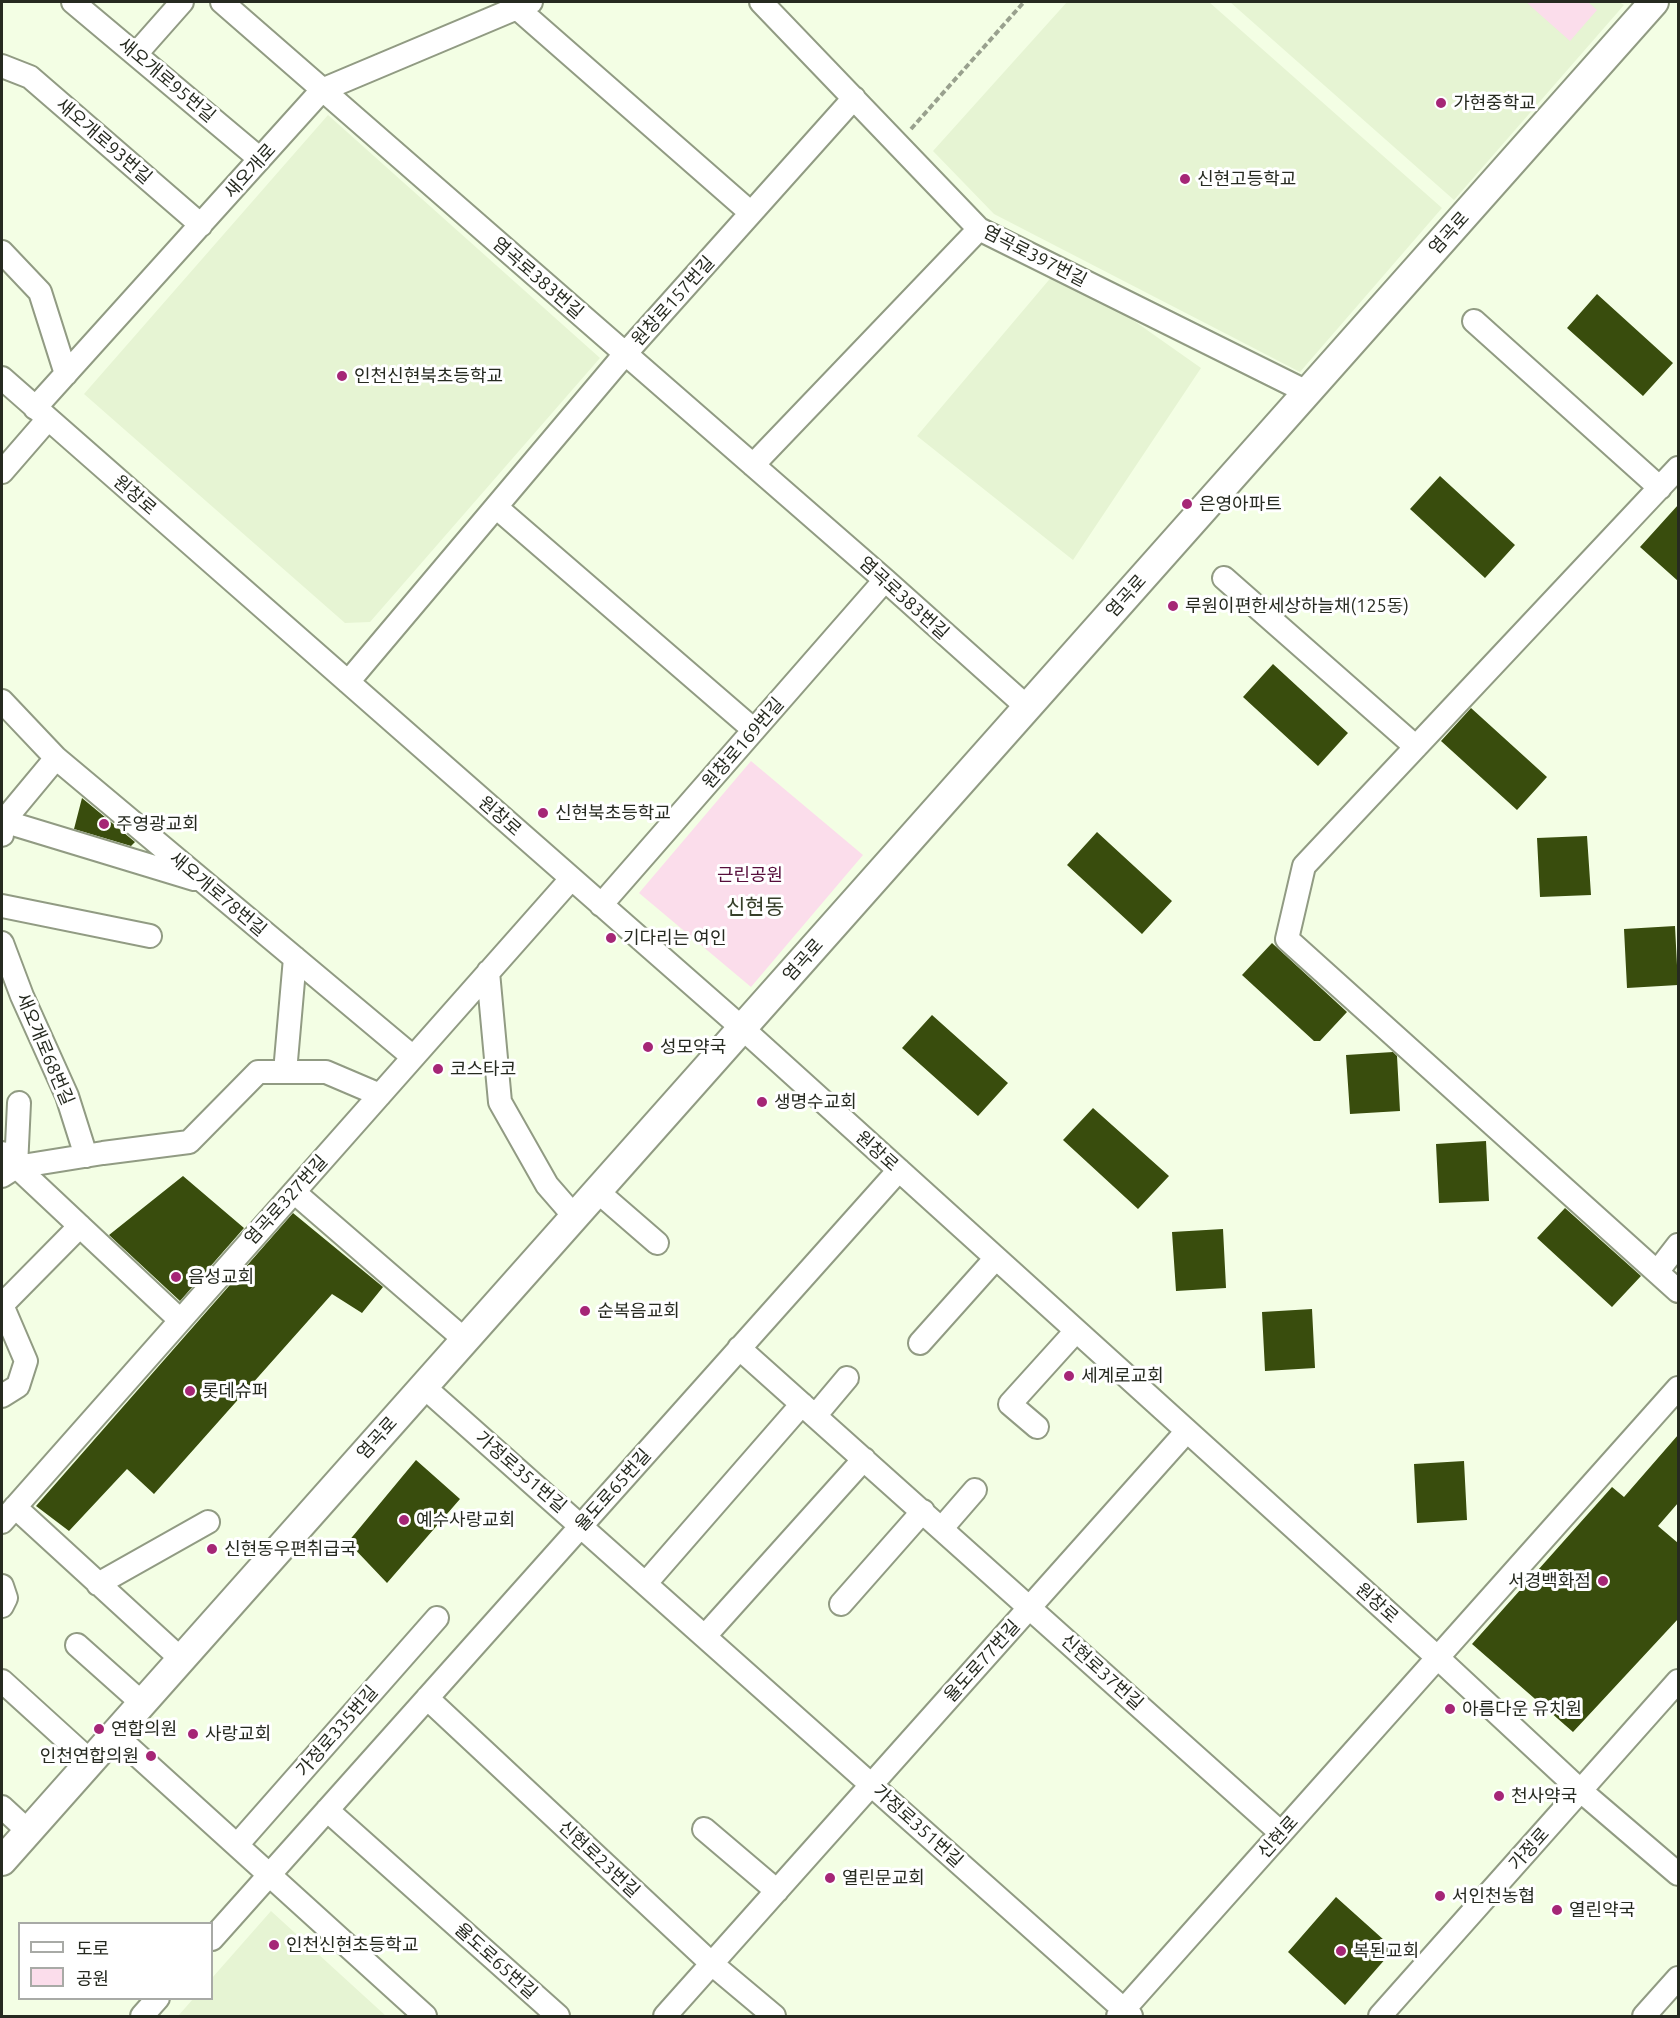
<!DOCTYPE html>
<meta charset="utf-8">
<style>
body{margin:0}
#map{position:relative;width:1680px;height:2018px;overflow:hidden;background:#f3fee4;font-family:Ubuntu,"Noto Sans KR",sans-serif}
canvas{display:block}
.frame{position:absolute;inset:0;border:3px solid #262a20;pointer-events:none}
.legend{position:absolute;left:18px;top:1922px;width:195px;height:78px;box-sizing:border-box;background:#fff;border:2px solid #a8aaa6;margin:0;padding:8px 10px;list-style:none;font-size:18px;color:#262a20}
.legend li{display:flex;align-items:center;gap:12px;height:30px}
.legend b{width:30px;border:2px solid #a8aaa6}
</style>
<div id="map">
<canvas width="1680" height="2018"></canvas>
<div class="frame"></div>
<ul class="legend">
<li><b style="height:8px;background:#fff"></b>도로</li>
<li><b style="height:16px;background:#fbddeb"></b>공원</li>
</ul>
</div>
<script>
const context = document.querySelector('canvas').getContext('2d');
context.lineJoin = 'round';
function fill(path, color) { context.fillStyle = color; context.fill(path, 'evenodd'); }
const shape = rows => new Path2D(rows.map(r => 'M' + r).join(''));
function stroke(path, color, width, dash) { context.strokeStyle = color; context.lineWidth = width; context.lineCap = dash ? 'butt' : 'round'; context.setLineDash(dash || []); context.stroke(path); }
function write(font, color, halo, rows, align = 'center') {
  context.font = font + ' Ubuntu,"Noto Sans KR",sans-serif'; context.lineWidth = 6; context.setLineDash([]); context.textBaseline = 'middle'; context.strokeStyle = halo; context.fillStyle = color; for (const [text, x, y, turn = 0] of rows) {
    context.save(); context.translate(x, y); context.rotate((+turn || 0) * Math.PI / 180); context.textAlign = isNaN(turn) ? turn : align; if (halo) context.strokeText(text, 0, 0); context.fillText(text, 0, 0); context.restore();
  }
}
fill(shape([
 [1067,2,1209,2,1442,208,1300,372,994,214,933,151],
 [1230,2,1619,2,1624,5,1454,200],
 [328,115,600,358,370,622,345,623,84,394],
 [1059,268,1201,368,1073,560,917,436],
 [271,1911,386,2016,178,2016,193,1999,212,1998,212,1978]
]), '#e6f4d3');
fill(shape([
 [1526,2,1588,2,1597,10,1570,41],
 [751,761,863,855,751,987,639,893]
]), '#fbddeb');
fill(shape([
 [1597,294,1673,363,1643,396,1567,328],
 [1440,476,1515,545,1485,578,1410,509],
 [1678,505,1678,581,1640,547],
 [1273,664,1348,733,1318,766,1243,697],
 [1471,708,1547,777,1517,810,1441,741],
 [82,798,135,842,131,846,74,829],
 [1097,832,1172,901,1142,934,1067,865],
 [1587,836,1591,895,1540,897,1537,838],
 [1675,926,1678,985,1627,988,1624,929],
 [1272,943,1347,1012,1320,1041,1314,1041,1242,975],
 [932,1015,1008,1083,978,1116,902,1048],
 [1393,1052,1397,1056,1400,1111,1350,1114,1346,1055],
 [1093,1108,1169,1176,1138,1209,1063,1140],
 [1486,1141,1489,1201,1439,1203,1436,1144],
 [183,1176,244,1228,180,1301,109,1235],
 [1565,1208,1641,1276,1612,1307,1537,1238],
 [293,1213,383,1287,362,1313,332,1294,154,1494,127,1469,69,1531,36,1506],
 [1223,1229,1226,1288,1176,1291,1172,1232],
 [1312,1309,1315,1368,1265,1371,1262,1312],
 [1678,1435,1678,1503,1658,1526,1678,1543,1678,1619,1573,1732,1472,1644,1612,1487,1624,1497],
 [416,1460,460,1499,387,1583,348,1542],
 [1464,1461,1467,1520,1417,1523,1414,1464],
 [1336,1897,1394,1949,1345,2005,1288,1952]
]), '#394d0d');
const minor = shape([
 [73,2,260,159],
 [222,2,885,580,1027,707],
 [761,2,979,229,1307,392],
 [517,8,751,213],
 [136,54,182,2],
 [2,66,30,77,201,225],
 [2,252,40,292,66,374],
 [1474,321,1660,488],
 [2,378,742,1028,1438,1658,1581,1791,1678,1874],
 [35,408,322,90,531,2],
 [753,465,979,229],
 [1678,468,1304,866,1287,939,1678,1291],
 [2,472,48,419],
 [496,507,754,730],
 [1224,578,1416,747],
 [348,682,625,354,854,98],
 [2,701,56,758,413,1057],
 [2,823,56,758],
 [2,835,3,821,194,879],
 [601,905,885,580],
 [2,906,150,936],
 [2,943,22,996,67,1096,86,1156],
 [488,972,500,1102,547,1185,574,1216],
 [285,1072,295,958],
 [2,1153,180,1320],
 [16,1167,19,1103],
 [2,1176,16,1167,103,1153,189,1142,258,1072,326,1072,380,1095],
 [597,1191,657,1243],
 [294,1192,465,1340],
 [1657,1272,1678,1245],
 [2,1305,80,1226],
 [2,1305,26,1361,18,1386,2,1396],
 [920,1343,996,1258],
 [739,1348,1281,1833],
 [423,1386,1131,2016],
 [815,1416,847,1378],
 [1037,1427,1010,1404,1076,1331],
 [15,1507,181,1659],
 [2,1522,571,879],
 [942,1528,975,1490],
 [646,1583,802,1404],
 [98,1584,208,1522],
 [2,1586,6,1598,2,1606],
 [841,1604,923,1511],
 [705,1636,864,1459],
 [77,1645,142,1703],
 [2,1681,90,1761],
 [427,1698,712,1964,774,2016],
 [114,1734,425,2016],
 [2,1807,28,1831],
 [327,1810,558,2016],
 [704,1829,777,1891],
 [237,1845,437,1618],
 [212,1939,899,1170],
 [142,2016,158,1998],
 [665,2016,1187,1431],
 [1118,2016,1678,1388],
 [1380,2016,1678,1681],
 [1644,2016,1678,1978]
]);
const major = shape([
 [2,1861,1654,2]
]);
stroke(minor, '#919b83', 26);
stroke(major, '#919b83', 32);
stroke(shape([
 [911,129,1024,2]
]), '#99a18e', 4, [6, 3]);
stroke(minor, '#fff', 22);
stroke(major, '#fff', 28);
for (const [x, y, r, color] of [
 [1441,103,6,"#a52676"],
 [1185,179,6,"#a52676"],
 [342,376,6,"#a52676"],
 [1187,504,6,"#a52676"],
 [1173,606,6,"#a52676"],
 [543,813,6,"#a52676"],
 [104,824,6,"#a52676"],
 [611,938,6,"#a52676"],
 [648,1047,6,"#a52676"],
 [438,1069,6,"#a52676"],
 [762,1102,6,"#a52676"],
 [176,1277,6,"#a52676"],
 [585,1311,6,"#a52676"],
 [1069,1376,6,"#a52676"],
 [190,1391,6,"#a52676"],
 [404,1520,6,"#a52676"],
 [212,1549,6,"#a52676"],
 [1603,1581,6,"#a52676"],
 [1450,1709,6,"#a52676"],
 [99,1729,6,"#a52676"],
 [193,1734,6,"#a52676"],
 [151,1756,6,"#a52676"],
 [1499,1796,6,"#a52676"],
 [830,1878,6,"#a52676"],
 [1440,1896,6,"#a52676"],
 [1557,1910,6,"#a52676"],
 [274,1945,6,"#a52676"],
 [1341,1951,6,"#a52676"]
]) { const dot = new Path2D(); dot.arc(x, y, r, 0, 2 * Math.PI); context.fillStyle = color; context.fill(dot); stroke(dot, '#fff', 2); }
write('18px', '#262a20', '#fff', [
 ["새오개로95번길",167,80,40],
 ["새오개로93번길",104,141,41],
 ["새오개로",250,171,-48],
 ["염곡로",1449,233,-48],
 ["염곡로397번길",1035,256,27],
 ["염곡로383번길",538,278,41],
 ["원창로157번길",673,301,-48],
 ["원창로",135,495,41],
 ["염곡로",1126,596,-48],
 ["염곡로383번길",904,598,42],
 ["원창로169번길",743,743,-49],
 ["원창로",500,816,41],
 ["새오개로78번길",218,894,40],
 ["염곡로",803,960,-48],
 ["새오개로68번길",45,1049,67],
 ["원창로",877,1151,42],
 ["염곡로327번길",286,1200,-48],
 ["염곡로",377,1438,-48],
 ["가정로351번길",521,1472,41],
 ["율도로65번길",613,1490,-48],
 ["원창로",1377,1603,42],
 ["율도로77번길",982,1661,-48],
 ["신현로37번길",1102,1672,42],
 ["가정로335번길",337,1731,-49],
 ["가정로351번길",918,1826,42],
 ["신현로",1278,1837,-48],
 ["가정로",1529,1849,-48],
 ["신현로23번길",599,1859,43],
 ["율도로65번길",496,1961,42]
]);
write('18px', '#262a20', '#fff', [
 ["가현중학교",1453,103],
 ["신현고등학교",1197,179],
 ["인천신현북초등학교",354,376],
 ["은영아파트",1199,504],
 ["루원이편한세상하늘채(125동)",1185,606],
 ["신현북초등학교",555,813],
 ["주영광교회",116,824],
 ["기다리는 여인",623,938],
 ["성모약국",660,1047],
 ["코스타코",450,1069],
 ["생명수교회",774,1102],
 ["음성교회",188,1277],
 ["순복음교회",597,1311],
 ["세계로교회",1081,1376],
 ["롯데슈퍼",202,1391],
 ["예수사랑교회",416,1520],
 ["신현동우편취급국",224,1549],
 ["서경백화점",1591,1581,"right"],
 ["아름다운 유치원",1462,1709],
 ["연합의원",111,1729],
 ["사랑교회",205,1734],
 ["인천연합의원",139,1756,"right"],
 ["천사약국",1511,1796],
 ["열린문교회",842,1878],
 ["서인천농협",1452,1896],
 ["열린약국",1569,1910],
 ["인천신현초등학교",286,1945],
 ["복된교회",1353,1951]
], 'left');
write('18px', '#560d3b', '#fff', [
 ["근린공원",750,875]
]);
write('21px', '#363e29', '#fff', [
 ["신현동",755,907]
]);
</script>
